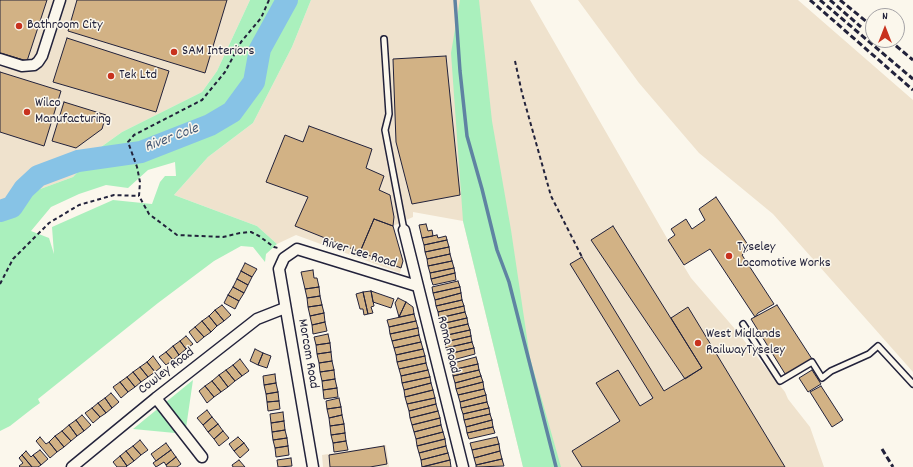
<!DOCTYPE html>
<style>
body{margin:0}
#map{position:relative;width:913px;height:467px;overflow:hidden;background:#fbf7ec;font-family:Dekko,sans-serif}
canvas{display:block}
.north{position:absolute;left:865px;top:8px;width:40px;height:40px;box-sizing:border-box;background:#fbf7ec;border:1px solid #a4a2a5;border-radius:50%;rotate:0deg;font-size:11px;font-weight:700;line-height:16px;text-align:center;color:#22223b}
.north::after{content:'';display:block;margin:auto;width:14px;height:18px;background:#c8321e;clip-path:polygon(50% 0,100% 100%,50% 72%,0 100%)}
</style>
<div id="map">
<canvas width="913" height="467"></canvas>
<div class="north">N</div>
</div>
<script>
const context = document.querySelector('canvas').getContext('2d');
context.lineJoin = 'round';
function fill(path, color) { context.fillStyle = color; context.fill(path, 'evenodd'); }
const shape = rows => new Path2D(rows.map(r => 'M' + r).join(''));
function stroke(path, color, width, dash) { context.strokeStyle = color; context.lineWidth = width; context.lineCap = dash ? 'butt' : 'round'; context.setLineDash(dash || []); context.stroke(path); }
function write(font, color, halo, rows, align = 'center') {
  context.font = font + ' Dekko,sans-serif'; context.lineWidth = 3; context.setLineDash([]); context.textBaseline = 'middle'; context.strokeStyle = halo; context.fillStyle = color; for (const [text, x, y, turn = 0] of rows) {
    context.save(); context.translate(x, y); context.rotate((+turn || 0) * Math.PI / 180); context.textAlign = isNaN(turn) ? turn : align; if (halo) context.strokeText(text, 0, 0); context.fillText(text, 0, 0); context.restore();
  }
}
fill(shape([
 [0,0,250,0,217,71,202,92,122,132,101,147,73,177,13,199,0,207],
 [311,0,530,0,668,240,691,278,735,329,785,392,788,399,810,427,824,467,523,467,463,221,413,212,413,217,393,226,403,261,400,273,296,235,277,244,257,226,174,195,208,157,253,123,292,47],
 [578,0,798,0,913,100,913,372,773,214,699,153,639,83],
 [386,445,389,467,323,467,322,455]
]), '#efe2cd');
fill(shape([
 [250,0,311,0,292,47,253,123,208,157,174,195,257,226,277,244,266,254,265,262,253,247,241,246,214,261,158,303,38,399,40,403,33,408,10,426,0,431,0,207,13,199,73,177,101,147,122,132,202,92,217,71],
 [175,162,176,176,165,176,160,182,152,204,113,200,52,227,54,254,49,238,31,231,51,207,79,194,106,185,128,188,148,170],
 [460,0,479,0,492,121,511,230,530,358,561,467,523,467,463,221,451,53],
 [193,380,186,428,175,433,133,429]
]), '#aaf0bd');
stroke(shape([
 [455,0,460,71,467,136,482,189,497,250,509,282,556,467]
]), '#5f83a2', 3.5);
stroke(shape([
 [0,211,12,207,24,189,38,176,78,161,141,152,210,125,232,112,254,82,260,49,287,0]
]), '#87c3e6', 22);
const building = shape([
 [0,0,47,0,27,61,0,53,0,0],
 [77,0,227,0,205,73,68,31,77,0],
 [67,38,169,71,156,112,53,82,67,38],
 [446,56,460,195,412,204,396,142,393,59,446,56],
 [0,72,61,91,44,146,0,132,0,72],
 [64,102,106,115,102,129,76,148,52,141,64,102],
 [309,126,372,149,366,168,384,176,379,190,390,195,394,217,393,226,374,219,360,252,295,226,308,197,266,182,285,135,303,142,309,126],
 [716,197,750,248,742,255,774,304,758,313,755,317,710,249,684,265,668,240,675,235,671,229,686,219,692,229,705,220,699,209,716,197],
 [374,219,393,226,403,261,401,268,360,252,374,219],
 [426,224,428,231,432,230,433,236,422,238,419,225,426,224],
 [613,226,702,368,685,379,591,240,613,226],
 [437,235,438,238,446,236,447,240,424,245,422,238,437,235],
 [447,240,449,247,425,252,424,245,447,240],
 [449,247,450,254,427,259,425,252,449,247],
 [450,254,452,261,428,266,427,259,450,254],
 [582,257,664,391,702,368,671,318,688,307,785,467,582,467,572,451,620,421,596,383,618,370,640,406,653,398,570,264,582,257],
 [452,261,454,268,430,273,428,266,452,261],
 [245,263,257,269,252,277,241,271,245,263],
 [454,268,455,273,431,279,430,273,454,268],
 [313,270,314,278,317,278,319,287,305,289,301,272,313,270],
 [241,271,252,277,248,285,237,279,241,271],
 [455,273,456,280,433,285,431,279,455,273],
 [237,279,248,285,244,293,233,287,237,279],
 [458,281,460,287,433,293,432,287,458,281],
 [233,287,244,293,239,301,228,295,233,287],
 [319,287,320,296,307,298,305,289,319,287],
 [460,287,461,293,435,300,433,293,460,287],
 [371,291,374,306,371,307,373,313,368,314,363,292,371,291],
 [371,291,394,299,391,308,373,302,371,291],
 [363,292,368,314,364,315,363,309,360,309,356,294,363,292],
 [461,293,462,300,436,306,435,300,461,293],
 [228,295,239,301,235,309,224,303,228,295],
 [320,296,322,305,308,307,307,298,320,296],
 [398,298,406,302,399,317,395,303,398,298],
 [462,300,464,306,438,312,436,306,462,300],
 [406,302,413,307,414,314,399,317,406,302],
 [222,305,231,315,224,321,215,310,222,305],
 [322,305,324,313,310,316,308,307,322,305],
 [777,305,814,362,787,377,751,319,777,305],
 [464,306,465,312,439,318,438,312,464,306],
 [215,310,224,321,217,326,209,316,215,310],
 [465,312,467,318,441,324,439,318,465,312],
 [324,313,325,322,312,325,310,316,324,313],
 [414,314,416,321,389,327,387,320,414,314],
 [209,316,217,326,211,332,202,321,209,316],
 [467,318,468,324,442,330,441,324,467,318],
 [202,321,211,332,204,337,195,327,202,321],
 [416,321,418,328,390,334,389,327,416,321],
 [325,322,327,331,313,334,312,325,325,322],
 [468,324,470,330,443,336,442,330,468,324],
 [195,327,204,337,197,343,189,332,195,327],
 [418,328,419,335,392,341,390,334,418,328],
 [470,330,471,336,445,342,443,336,470,330],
 [328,334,330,343,316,345,314,337,328,334],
 [419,335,421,342,394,348,392,341,419,335],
 [186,336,193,344,186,349,180,341,186,336],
 [471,336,472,342,446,348,445,342,471,336],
 [180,341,186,349,179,355,173,346,180,341],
 [421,342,423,349,396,355,394,348,421,342],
 [472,342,474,348,448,354,446,348,472,342],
 [330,343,331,352,317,354,316,345,330,343],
 [173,346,179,355,173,360,166,352,173,346],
 [474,348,475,354,449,361,448,354,474,348],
 [255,349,263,353,258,365,250,361,255,349],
 [423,349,425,356,397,362,396,355,423,349],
 [166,352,173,360,166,365,159,357,166,352],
 [331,352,332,361,319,363,317,354,331,352],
 [263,353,271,356,267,368,258,365,263,353],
 [153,356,161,367,155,372,147,362,153,356],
 [425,356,426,363,399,369,397,362,425,356],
 [476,357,478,364,452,370,450,364,476,357],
 [240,359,249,371,242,376,233,365,240,359],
 [332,361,334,370,320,372,319,363,332,361],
 [147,362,155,372,148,377,140,367,147,362],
 [426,363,428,370,401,376,399,369,426,363],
 [478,364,479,370,453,376,452,370,478,364],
 [233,365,242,376,235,381,226,370,233,365],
 [140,367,148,377,141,382,133,372,140,367],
 [226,370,235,381,228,387,219,375,226,370],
 [334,370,335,379,322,381,320,372,334,370],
 [428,370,430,377,402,383,401,376,428,370],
 [479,370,481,376,455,383,453,376,479,370],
 [812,370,821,384,808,392,799,378,812,370],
 [133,372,141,382,135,387,127,377,133,372],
 [275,374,276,383,264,385,263,376,275,374],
 [219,375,228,387,221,392,212,381,219,375],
 [481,376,483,382,456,389,455,383,481,376],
 [127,377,135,387,128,392,120,382,127,377],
 [430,377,431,383,404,390,402,383,430,377],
 [335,379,337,388,323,390,322,381,335,379],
 [212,381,221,392,214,397,205,386,212,381],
 [120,382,128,392,121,398,113,387,120,382],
 [483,382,484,389,458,395,456,389,483,382],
 [276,383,278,392,266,394,264,385,276,383],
 [431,383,433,390,405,397,404,390,431,383],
 [205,386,214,397,207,403,199,391,205,386],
 [821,386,843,420,832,427,810,392,821,386],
 [337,388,338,397,324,399,323,390,337,388],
 [484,389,486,395,460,402,458,395,484,389],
 [433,390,435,398,407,404,405,397,433,390],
 [278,392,279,401,267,402,266,394,278,392],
 [111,393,119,402,112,408,105,398,111,393],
 [486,395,487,402,461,408,460,402,486,395],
 [105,398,112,408,106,413,98,403,105,398],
 [339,398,341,407,327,409,326,401,339,398],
 [435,398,436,404,409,411,407,404,435,398],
 [279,401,280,409,268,411,267,402,279,401],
 [487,402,489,408,463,414,461,408,487,402],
 [98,403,106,413,100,417,92,408,98,403],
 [436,404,438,411,410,418,409,411,436,404],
 [341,407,342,415,329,418,327,409,341,407],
 [92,408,100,417,93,423,85,413,92,408],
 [489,408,490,414,464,420,463,414,489,408],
 [207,410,212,417,203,425,197,418,207,410],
 [438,411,440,418,412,425,410,418,438,411],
 [283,412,284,421,271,423,270,414,283,412],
 [490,414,492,420,466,427,464,420,490,414],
 [82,415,91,425,84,431,76,420,82,415],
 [342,415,344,424,330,426,329,418,342,415],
 [212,417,218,424,208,432,203,425,212,417],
 [440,418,441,425,414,432,412,425,440,418],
 [76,420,84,431,77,436,69,425,76,420],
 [492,420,493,427,467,433,466,427,492,420],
 [284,421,285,430,272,432,271,423,284,421],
 [218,424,223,431,214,439,208,432,218,424],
 [344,424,345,433,331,435,330,426,344,424],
 [69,425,77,436,71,441,62,431,69,425],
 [441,425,443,432,416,439,414,432,441,425],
 [493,427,495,433,469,439,467,433,493,427],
 [285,430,287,438,273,440,272,432,285,430],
 [62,431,71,441,64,447,55,436,62,431],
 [223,431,229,438,219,446,214,439,223,431],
 [443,432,445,439,417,446,416,439,443,432],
 [345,433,346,441,333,443,331,435,345,433],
 [55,436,64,447,57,452,49,442,55,436],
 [40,437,46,444,49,442,57,452,50,458,36,441,40,437],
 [238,437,244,443,234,451,229,444,238,437],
 [497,437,499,444,472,450,470,443,497,437],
 [287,438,288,446,275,448,273,440,287,438],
 [445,439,446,446,419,453,417,446,445,439],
 [140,440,148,450,141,455,133,446,140,440],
 [346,441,348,450,334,452,333,443,346,441],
 [166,443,171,450,156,461,151,454,166,443],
 [244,443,249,450,240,458,234,451,244,443],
 [499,444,500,451,474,458,472,450,499,444],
 [133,446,141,455,134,461,126,451,133,446],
 [288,446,289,455,276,457,275,448,288,446],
 [384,446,387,464,370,467,330,467,329,455,384,446],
 [446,446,448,453,421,460,419,453,446,446],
 [40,450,48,459,41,465,33,455,40,450],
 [171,450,176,457,166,465,164,462,156,467,153,463,171,450],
 [26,451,31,457,33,455,41,465,38,467,32,467,22,455,26,451],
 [126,451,134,461,127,466,120,456,126,451],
 [500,451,502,459,476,465,474,458,500,451],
 [448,453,450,460,422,467,421,460,448,453],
 [22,455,32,467,20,467,19,466,23,463,19,458,22,455],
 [120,456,127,466,126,467,117,467,113,462,120,456],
 [176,457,181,464,177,467,167,467,166,465,176,457],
 [291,458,292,466,278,467,277,460,291,458],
 [502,459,504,466,476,467,476,465,502,459],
 [239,460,245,467,233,467,232,465,239,460],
 [450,460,451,467,422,467,450,460]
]);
fill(building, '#d2b285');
stroke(building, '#22223b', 1);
const lane = shape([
 [384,39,389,114,385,130,404,230],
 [743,324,780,381,812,362,822,378,831,371,869,354,878,346,913,384]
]);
const street = shape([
 [0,59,22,66,34,65,38,62,42,56,60,0],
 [404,230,463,467],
 [156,398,202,457],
 [72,467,156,398,257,319,285,308],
 [313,467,279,269,284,258,297,249,417,286]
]);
stroke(lane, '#22223b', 8);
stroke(street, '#22223b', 13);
stroke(shape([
 [269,0,261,18,241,42,225,72,202,100,134,135,128,142,137,167,140,182,139,196,149,214,177,235,223,237,240,233,251,232,259,236,274,247,278,248],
 [515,61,522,93,551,196,582,257],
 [0,284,13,259,49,223,79,205,114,195,139,196]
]), '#22223b', 2, [4, 3]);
stroke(lane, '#fbf7ec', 5);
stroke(street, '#fbf7ec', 10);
stroke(shape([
 [810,0,913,90],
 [820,0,913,79],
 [830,0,861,27],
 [840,0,873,27],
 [889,40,913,60],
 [882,449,893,467]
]), '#22223b', 3, [6, 3]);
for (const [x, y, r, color] of [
 [19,26,4,"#c8321e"],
 [174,52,4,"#c8321e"],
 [111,76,4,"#c8321e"],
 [27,112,4,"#c8321e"],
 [729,256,4,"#c8321e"],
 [698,343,4,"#c8321e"]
]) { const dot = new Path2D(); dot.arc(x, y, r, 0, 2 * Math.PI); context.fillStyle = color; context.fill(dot); stroke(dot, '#fbf7ec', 1.5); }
write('14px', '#22223b', '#fbf7ec', [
 ["Bathroom City",27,26],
 ["SAM Interiors",182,52],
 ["Tek Ltd",119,76],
 ["Wilco",35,104],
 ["Manufacturing",35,120],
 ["Tyseley",737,248],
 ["Locomotive Works",737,264],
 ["West Midlands",706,335],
 ["RailwayTyseley",706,351]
], 'left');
write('14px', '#22223b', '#fbf7ec', [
 ["River Lee Road",359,254,17],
 ["Roma Road",447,345,76],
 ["Morcom Road",307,354,80],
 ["Cowley Road",167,372,-38]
]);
write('italic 15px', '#455a77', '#fbf7ec', [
 ["River Cole",172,139,-21]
]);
</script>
